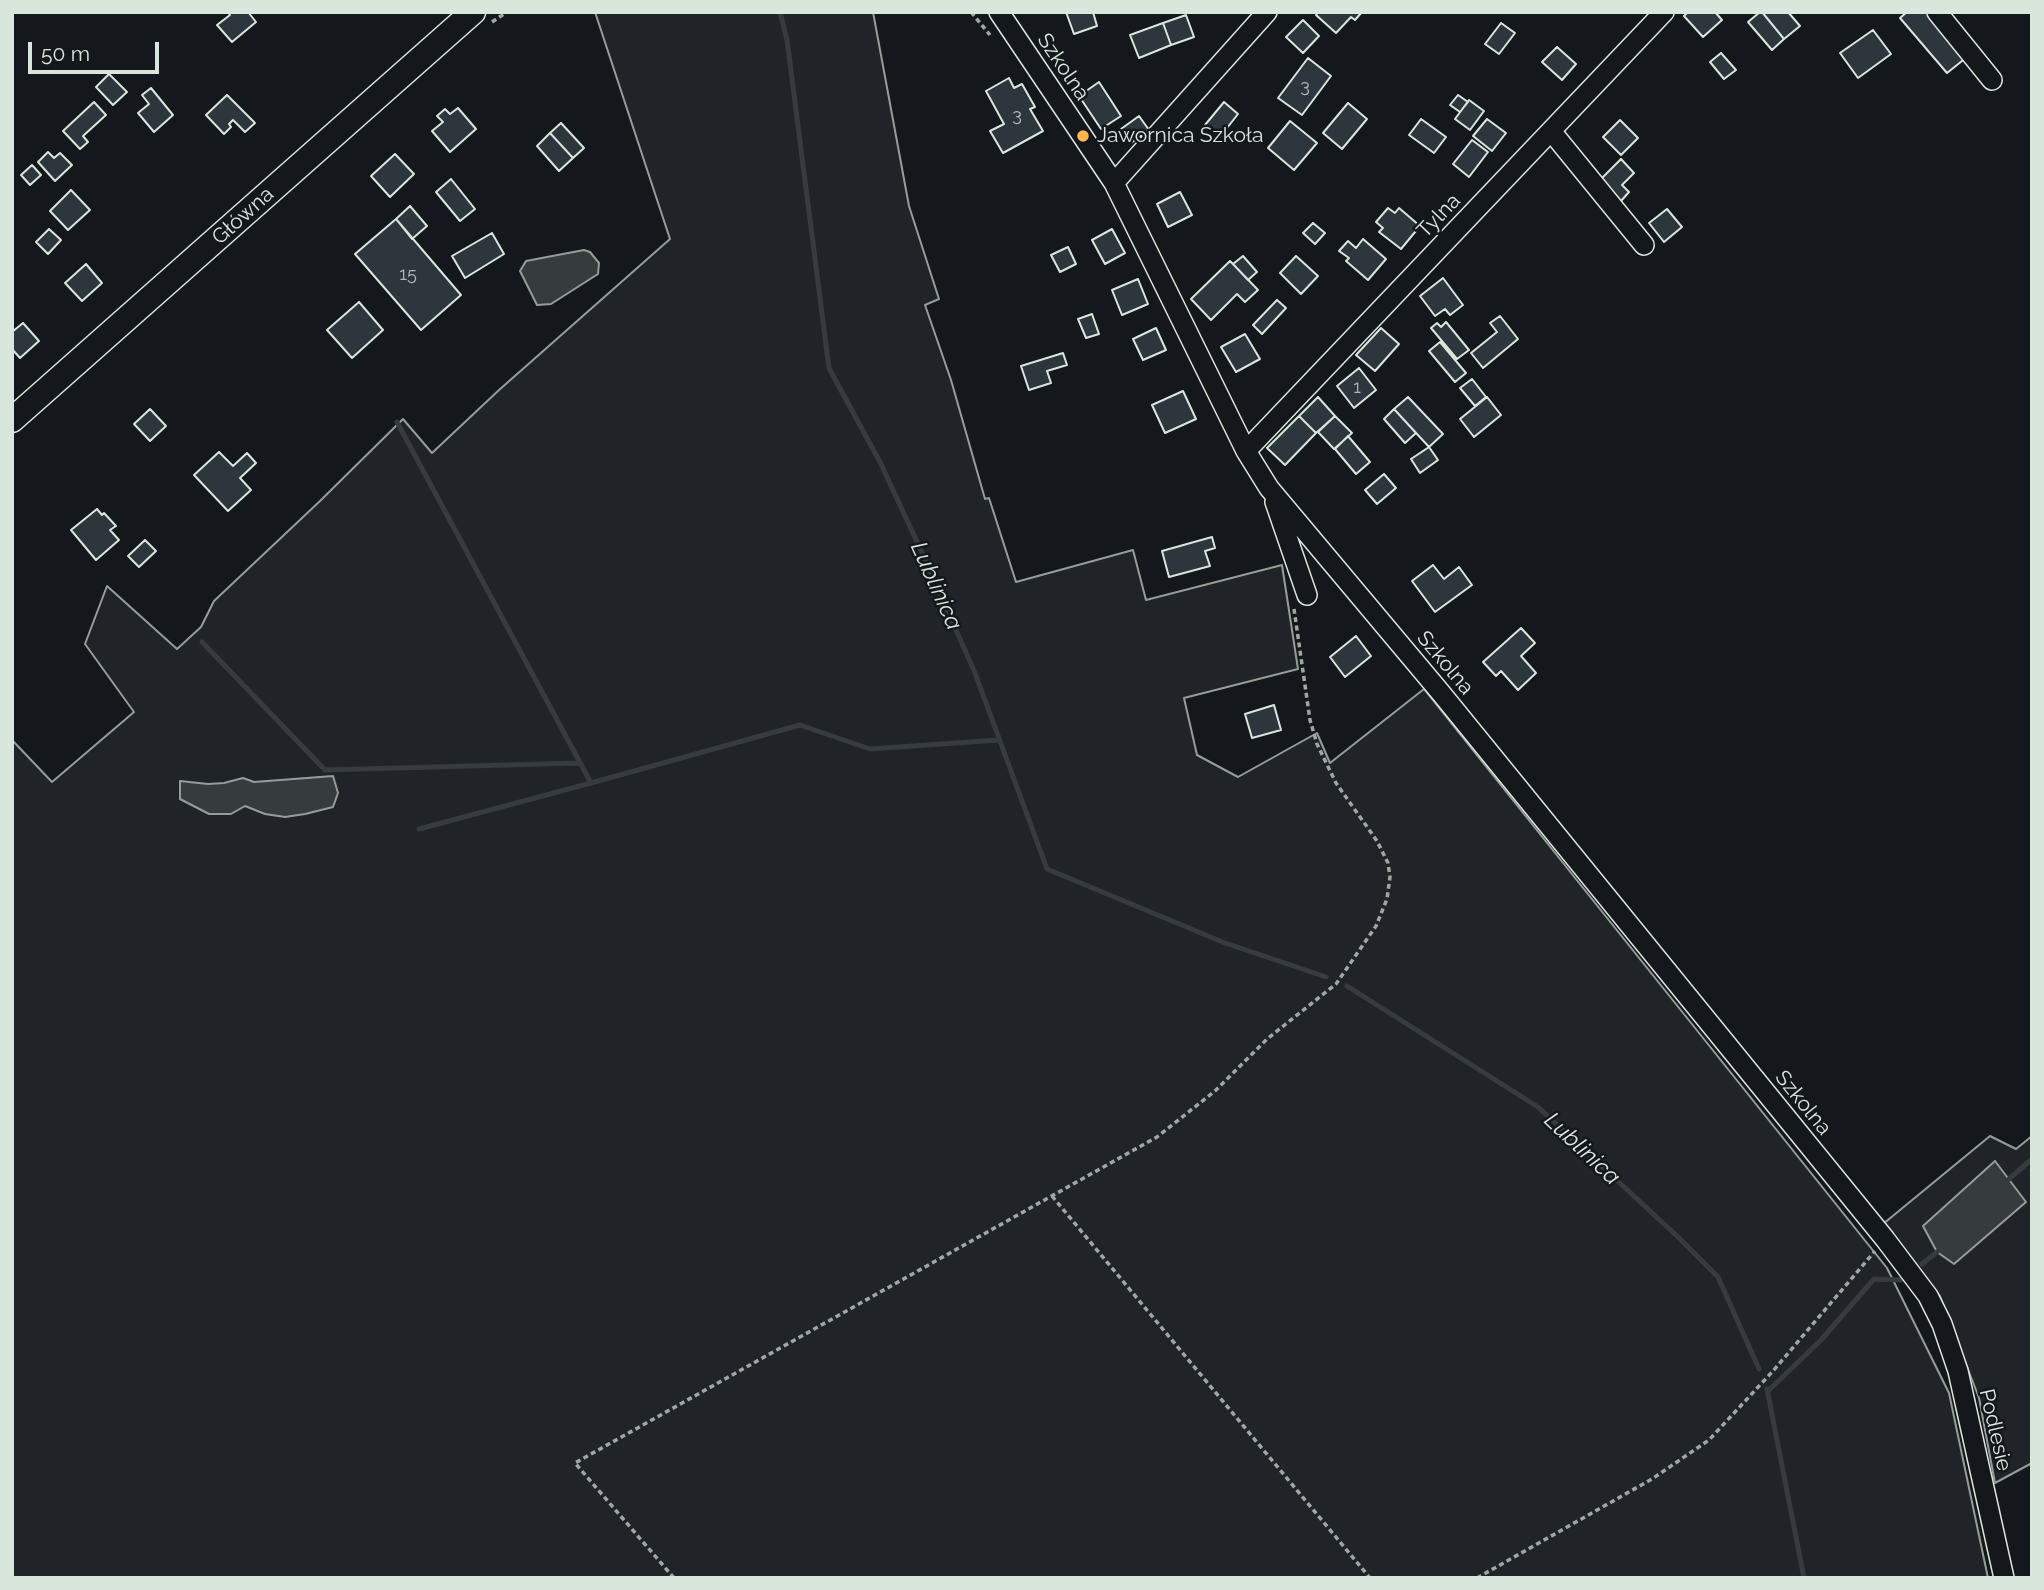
<!DOCTYPE html>
<meta charset="utf-8">
<style>
body{margin:0}
#map{position:relative;width:2044px;height:1590px;overflow:hidden;background:#14181c;font-family:Raleway,sans-serif}
canvas{display:block}
.frame{position:absolute;inset:0;border:14px solid #d8e6dc;pointer-events:none}
.scale{position:absolute;left:28px;top:42px;width:131px;height:32px;box-sizing:border-box;border:4px solid #d8e6dc;border-top:0;padding-left:9px;font-size:21px;line-height:24px;white-space:nowrap;color:#d8e6dc;-webkit-text-stroke:5px #14181c;paint-order:stroke}
</style>
<div id="map">
<canvas width="2044" height="1590"></canvas>
<div class="frame"></div>
<div class="scale">50 m</div>
</div>
<script>
const context = document.querySelector('canvas').getContext('2d');
context.lineJoin = 'round';
function fill(path, color) { context.fillStyle = color; context.fill(path, 'evenodd'); }
const shape = rows => new Path2D(rows.map(r => 'M' + r).join(''));
function stroke(path, color, width, dash) { context.strokeStyle = color; context.lineWidth = width; context.lineCap = dash ? 'butt' : 'round'; context.setLineDash(dash || []); context.stroke(path); }
function write(font, color, halo, rows, align = 'center') {
  context.font = font + ' Raleway,sans-serif'; context.lineWidth = 5; context.setLineDash([]); context.textBaseline = 'middle'; context.strokeStyle = halo; context.fillStyle = color; for (const [text, x, y, turn = 0] of rows) {
    context.save(); context.translate(x, y); context.rotate((+turn || 0) * Math.PI / 180); context.textAlign = isNaN(turn) ? turn : align; if (halo) context.strokeText(text, 0, 0); context.fillText(text, 0, 0); context.restore();
  }
}
const green = shape([
 [595,12,873,12,909,206,939,299,925,305,951,380,985,499,989,498,1016,582,1133,550,1146,600,1282,565,1298,669,1184,698,1197,755,1238,777,1317,733,1330,763,1424,689,1887,1268,1949,1393,1988,1578,12,1578,12,740,52,782,134,712,85,644,107,586,177,649,201,627,214,601,320,501,403,419,432,453,499,390,670,239,595,12],
 [1990,1136,2016,1149,2032,1136,2032,1463,1995,1483,1979,1398,1940,1296,1883,1224,1990,1136]
]);
fill(green, '#202428');
stroke(green, '#939e99', 2);
const water = shape([
 [584,250,590,252,599,263,598,274,551,304,537,305,520,271,526,261,584,250],
 [333,776,338,793,333,807,305,814,285,817,265,814,245,806,231,814,209,814,180,799,180,781,208,784,224,783,243,778,254,782,333,776],
 [1995,1161,2026,1202,1954,1264,1937,1252,1923,1226,1995,1161]
]);
fill(water, '#363b3e');
stroke(water, '#939e99', 2);
stroke(shape([
 [780,12,787,40,829,368,881,464,924,557,975,673,1047,869,1225,943,1326,977],
 [397,422,591,783,800,725,870,749,999,740],
 [202,642,325,770,580,763],
 [419,829,591,783],
 [1347,986,1538,1107,1678,1237,1718,1277,1759,1369],
 [2009,1179,2032,1159],
 [1922,1264,1937,1252],
 [1767,1389,1804,1578],
 [1768,1391,1821,1340,1874,1279,1901,1280]
]), '#363b3e', 5);
const building = shape([
 [228,12,248,12,256,22,232,42,217,25,230,15,228,12],
 [1066,12,1093,12,1097,26,1074,34,1066,12],
 [1318,12,1362,12,1355,20,1351,17,1336,33,1316,15,1318,12],
 [1688,12,1715,12,1722,20,1703,37,1684,16,1688,12],
 [1760,12,1762,12,1784,39,1772,50,1748,22,1760,12],
 [1762,12,1788,12,1800,26,1784,39,1762,12],
 [1907,12,1929,12,1967,57,1947,73,1900,18,1907,12],
 [1186,15,1194,37,1171,45,1163,23,1186,15],
 [1303,20,1319,36,1303,53,1286,37,1303,20],
 [1163,23,1171,45,1139,58,1130,35,1163,23],
 [1501,23,1515,33,1499,54,1485,44,1501,23],
 [1873,30,1891,54,1858,78,1840,53,1873,30],
 [1557,47,1576,64,1562,80,1542,62,1557,47],
 [1721,53,1736,70,1724,79,1710,62,1721,53],
 [1308,58,1331,76,1302,115,1278,98,1308,58],
 [109,74,127,92,113,105,96,87,109,74],
 [1009,78,1014,88,1022,84,1035,107,1030,109,1043,131,1003,153,990,131,1004,124,986,91,1009,78],
 [1099,82,1121,116,1101,129,1079,96,1099,82],
 [151,88,173,115,154,132,138,113,149,104,142,95,151,88],
 [227,95,255,123,245,132,233,120,229,124,231,127,224,134,206,115,227,95],
 [1458,95,1468,102,1460,112,1450,105,1458,95],
 [1469,100,1484,111,1470,130,1455,119,1469,100],
 [94,102,106,115,83,136,88,142,80,149,63,131,94,102],
 [1224,102,1238,114,1220,137,1205,125,1224,102],
 [1348,103,1367,119,1342,149,1323,133,1348,103],
 [458,108,476,129,450,152,432,131,443,122,437,116,445,109,450,114,458,108],
 [1139,116,1149,130,1131,143,1121,129,1139,116],
 [1421,119,1446,137,1434,153,1409,135,1421,119],
 [1487,119,1506,133,1492,151,1473,136,1487,119],
 [1620,120,1638,138,1621,155,1603,137,1620,120],
 [1290,121,1317,143,1294,170,1268,148,1290,121],
 [561,123,584,148,573,158,550,133,561,123],
 [550,133,573,158,559,171,537,146,550,133],
 [1472,140,1488,152,1469,177,1453,164,1472,140],
 [48,152,54,158,60,153,72,165,55,181,38,162,48,152],
 [395,154,414,174,390,197,371,176,395,154],
 [1621,159,1634,173,1622,185,1629,192,1621,201,1600,180,1621,159],
 [32,165,41,175,30,185,21,175,32,165],
 [451,179,475,209,460,221,436,192,451,179],
 [71,190,90,210,68,230,50,211,71,190],
 [1180,192,1192,215,1168,227,1157,204,1180,192],
 [410,206,427,226,412,239,396,219,410,206],
 [1388,208,1395,213,1399,208,1420,226,1401,249,1379,232,1383,228,1376,222,1388,208],
 [1667,209,1682,227,1664,242,1649,223,1667,209],
 [396,219,461,295,421,330,355,254,396,219],
 [1313,223,1325,233,1315,244,1303,233,1313,223],
 [49,229,61,240,48,254,36,242,49,229],
 [1112,229,1125,253,1105,264,1092,240,1112,229],
 [492,233,504,254,465,278,452,256,492,233],
 [1363,239,1386,259,1368,280,1346,261,1349,258,1339,251,1348,241,1356,248,1363,239],
 [1068,247,1076,264,1060,272,1051,255,1068,247],
 [1243,256,1257,272,1248,280,1233,264,1243,256],
 [1296,256,1318,276,1301,294,1280,273,1296,256],
 [1230,261,1258,290,1245,302,1237,294,1211,320,1191,299,1230,261],
 [86,264,102,283,82,301,65,283,86,264],
 [1443,278,1463,305,1450,315,1445,309,1435,316,1420,296,1443,278],
 [1138,279,1148,304,1122,315,1112,290,1138,279],
 [1277,300,1286,308,1262,334,1253,325,1277,300],
 [359,302,383,330,352,358,327,330,359,302],
 [1092,314,1099,334,1086,338,1078,319,1092,314],
 [1500,316,1518,339,1483,368,1471,353,1497,332,1490,323,1500,316],
 [1446,322,1469,350,1457,359,1431,328,1437,323,1441,327,1446,322],
 [23,323,39,341,20,358,12,349,12,332,23,323],
 [1156,328,1166,350,1143,360,1133,339,1156,328],
 [1381,328,1399,344,1375,371,1356,355,1381,328],
 [1245,334,1260,359,1236,372,1221,347,1245,334],
 [1440,342,1466,373,1455,382,1429,351,1440,342],
 [1063,353,1067,365,1047,371,1051,383,1029,390,1021,366,1063,353],
 [1359,368,1376,390,1354,408,1337,386,1359,368],
 [1472,379,1486,397,1475,406,1460,388,1472,379],
 [1183,391,1196,419,1165,433,1152,405,1183,391],
 [1318,397,1335,416,1316,433,1299,416,1318,397],
 [1408,397,1443,434,1429,447,1394,409,1408,397],
 [1487,397,1501,415,1474,437,1460,419,1487,397],
 [150,409,166,426,150,441,134,424,150,409],
 [1394,409,1416,433,1405,443,1384,419,1394,409],
 [1299,416,1316,433,1285,465,1267,448,1299,416],
 [1335,416,1352,433,1334,449,1318,432,1335,416],
 [1348,436,1370,462,1356,474,1335,449,1348,436],
 [1429,447,1438,460,1420,473,1411,459,1429,447],
 [219,452,233,466,247,453,256,463,240,478,251,490,228,511,194,475,219,452],
 [1384,474,1396,488,1377,504,1365,490,1384,474],
 [97,509,102,515,104,513,116,526,110,530,119,540,96,560,71,530,97,509],
 [1212,537,1215,548,1205,551,1210,566,1169,577,1162,551,1212,537],
 [145,540,156,551,139,567,128,556,145,540],
 [1433,565,1444,579,1459,567,1472,585,1435,612,1412,581,1433,565],
 [1521,628,1535,643,1521,656,1536,673,1518,690,1501,671,1496,676,1483,662,1521,628],
 [1356,636,1371,656,1345,677,1330,657,1356,636],
 [1274,705,1281,730,1252,738,1245,714,1274,705]
]);
fill(building, '#2c363c');
stroke(building, '#d8e6dc', 2);
const minor = shape([
 [999,12,1114,183,1246,451,1269,488,1441,693,1885,1239,1928,1296,1942,1324,1958,1371,2004,1578],
 [1937,12,1992,80],
 [1551,131,1644,245],
 [1114,183,1267,12],
 [1246,451,1664,12],
 [1275,502,1307,595]
]);
const major = shape([
 [12,420,473,12]
]);
stroke(minor, '#d8e6dc', 22);
stroke(major, '#d8e6dc', 27);
stroke(shape([
 [971,12,990,35],
 [492,22,507,12],
 [1052,1196,1370,1578],
 [674,1578,575,1463,1157,1137,1215,1091,1267,1039,1336,984,1376,926,1387,899,1390,877,1388,863,1377,841,1336,783,1317,744,1310,720,1294,609],
 [1477,1578,1652,1479,1709,1440,1773,1371,1875,1251]
]), '#9da8a2', 3.5, [5, 3.5]);
stroke(minor, '#14181c', 19);
stroke(major, '#14181c', 24);
for (const [x, y, r, color] of [
 [1083,136,7,"#ffb74d"]
]) { const dot = new Path2D(); dot.arc(x, y, r, 0, 2 * Math.PI); context.fillStyle = color; context.fill(dot); stroke(dot, '#14181c', 2.5); }
write('18px', '#adbab4', null, [
 ["3",1305,87],
 ["3",1017,116],
 ["15",408,275],
 ["1",1357,388]
]);
write('21px', '#d8e6dc', '#14181c', [
 ["Szkolna",1063,67,56],
 ["Główna",243,216,-42],
 ["Tylna",1439,216,-46],
 ["Szkolna",1445,663,50],
 ["Szkolna",1803,1103,51],
 ["Podlesie",1995,1430,77]
]);
write('21px', '#d8e6dc', '#14181c', [
 ["Jawornica Szkoła",1097,136]
], 'left');
write('italic 23px', '#d8e6dc', '#14181c', [
 ["Lublinica",936,586,66],
 ["Lublinica",1582,1149,43]
]);
</script>
